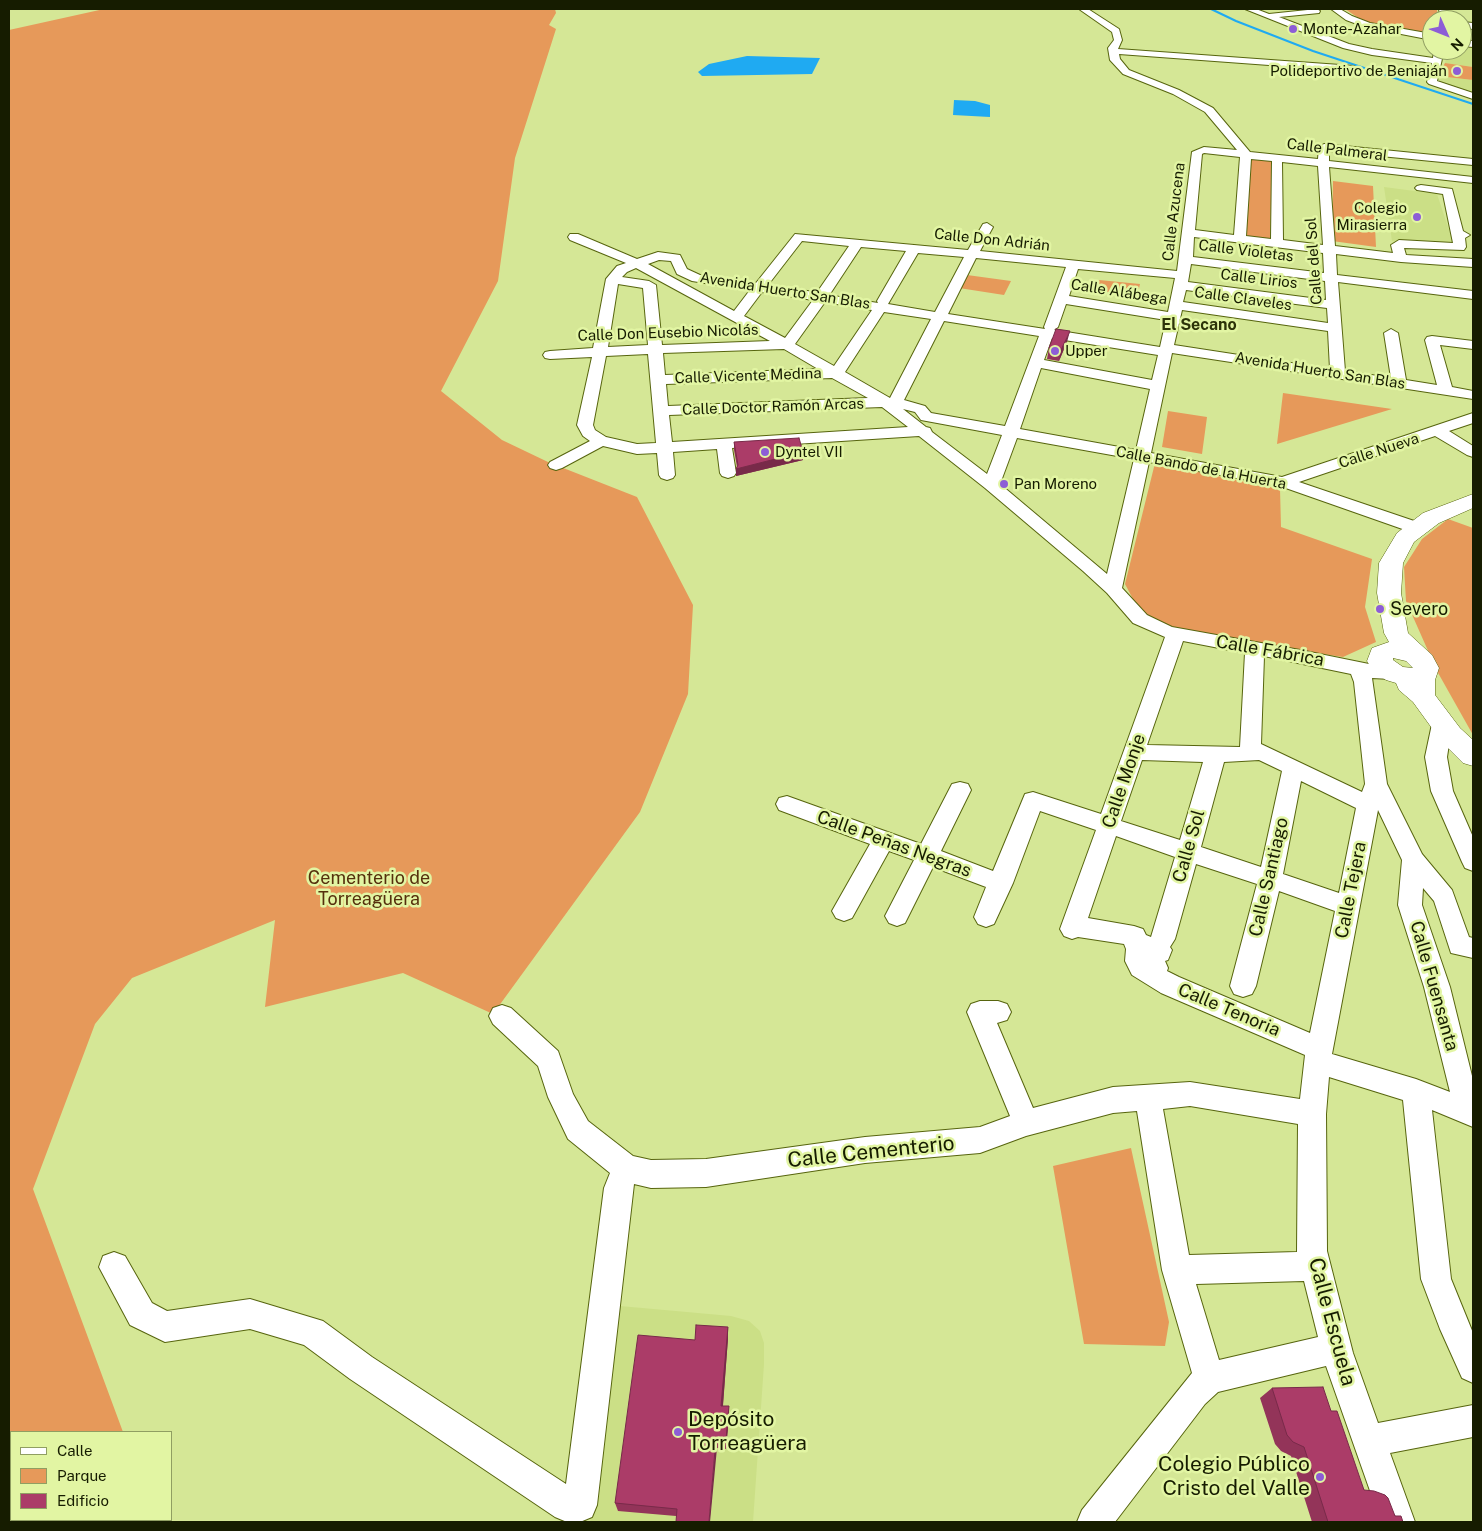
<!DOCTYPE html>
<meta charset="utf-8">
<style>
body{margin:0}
#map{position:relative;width:1482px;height:1531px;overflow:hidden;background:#d5e796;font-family:"Public Sans",sans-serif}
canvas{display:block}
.frame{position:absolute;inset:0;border:10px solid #161c00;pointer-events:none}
.legend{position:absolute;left:10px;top:1431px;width:162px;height:90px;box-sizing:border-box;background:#e2f5a3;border:1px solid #909e62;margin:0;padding:6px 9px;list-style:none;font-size:15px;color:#161c00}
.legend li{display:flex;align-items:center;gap:10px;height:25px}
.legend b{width:25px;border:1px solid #909e62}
.north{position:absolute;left:1422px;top:10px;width:50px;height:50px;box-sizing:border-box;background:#e2f5a3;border:1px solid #909e62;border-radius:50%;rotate:134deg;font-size:14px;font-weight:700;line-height:20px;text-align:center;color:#161c00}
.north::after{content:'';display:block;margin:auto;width:18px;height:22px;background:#8d5dd6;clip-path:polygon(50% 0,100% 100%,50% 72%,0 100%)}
</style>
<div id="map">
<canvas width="1482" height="1531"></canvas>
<div class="frame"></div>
<ul class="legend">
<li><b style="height:6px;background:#fff"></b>Calle</li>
<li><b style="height:14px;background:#e6995a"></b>Parque</li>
<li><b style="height:14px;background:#ab3c68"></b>Edificio</li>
</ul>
<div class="north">N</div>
</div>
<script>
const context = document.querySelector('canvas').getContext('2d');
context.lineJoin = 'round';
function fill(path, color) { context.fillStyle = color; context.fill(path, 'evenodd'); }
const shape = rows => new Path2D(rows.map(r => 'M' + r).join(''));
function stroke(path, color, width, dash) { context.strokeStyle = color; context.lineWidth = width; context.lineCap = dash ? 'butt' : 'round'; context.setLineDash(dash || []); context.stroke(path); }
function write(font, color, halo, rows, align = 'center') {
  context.font = font + ' "Public Sans",sans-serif'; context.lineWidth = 5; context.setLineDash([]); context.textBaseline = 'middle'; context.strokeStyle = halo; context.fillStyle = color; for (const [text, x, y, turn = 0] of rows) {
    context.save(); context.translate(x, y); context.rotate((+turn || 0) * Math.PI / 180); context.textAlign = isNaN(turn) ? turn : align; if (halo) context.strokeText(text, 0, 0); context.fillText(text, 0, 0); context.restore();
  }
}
fill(shape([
 [1462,43,1473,45,1473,67,1445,63,1448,50,1462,50],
 [1438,76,1473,80,1473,94,1437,83],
 [1384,187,1437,194,1454,245,1392,241],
 [620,1306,731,1316,749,1321,760,1331,764,1343,764,1364,753,1522,590,1522]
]), '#cbdf86');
fill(shape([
 [104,9,555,9,556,13,549,25,556,29,515,158,498,281,441,391,502,440,548,462,637,497,693,605,688,694,640,812,493,1014,403,973,265,1007,275,920,132,978,95,1024,33,1189,123,1432,11,1432,11,1520,133,1520,132,1522,9,1522,9,30],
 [1345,9,1437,10,1438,20,1432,20,1430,36,1372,25,1354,18,1357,17],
 [1445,63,1473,67,1473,80,1438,76],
 [1248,158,1272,161,1270,242,1243,238],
 [1333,181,1373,186,1376,247,1332,241],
 [967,275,1011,281,1004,295,959,288],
 [1099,280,1140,284,1137,297,1096,290],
 [1283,393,1392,409,1277,444],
 [1168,411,1207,417,1202,454,1162,447],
 [1155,463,1280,489,1281,527,1372,559,1365,607,1376,642,1343,657,1229,640,1169,626,1145,615,1134,601,1125,584],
 [1448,519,1473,528,1473,735,1437,671,1406,601,1404,567,1422,539],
 [1131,1148,1169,1322,1165,1346,1084,1344,1053,1166]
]), '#e6995a');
fill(shape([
 [747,56,820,58,812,74,702,76,698,72,709,64],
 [954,100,975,101,990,105,990,117,953,115]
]), '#1faaf2');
stroke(shape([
 [1211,9,1236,21,1313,51,1473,104]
]), '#1faaf2', 2);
const minor = shape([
 [1079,9,1088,9,1119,29,1122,40,1118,49,1354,66,1354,70,1351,71,1119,54,1120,59,1129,70,1179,90,1213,108,1250,152,1318,159,1319,147,1324,144,1473,159,1473,165,1329,151,1329,161,1473,177,1473,183,1329,167,1335,246,1393,253,1391,245,1399,240,1453,243,1443,194,1417,190,1415,188,1417,186,1421,185,1452,189,1463,231,1470,235,1465,238,1466,247,1464,250,1404,248,1406,255,1473,259,1473,267,1401,262,1336,254,1337,275,1473,291,1473,299,1338,282,1345,371,1391,378,1384,333,1391,329,1398,333,1406,380,1437,385,1425,340,1427,337,1432,336,1473,341,1473,349,1440,345,1452,387,1473,391,1473,399,1172,353,1151,453,1282,477,1473,413,1473,423,1449,431,1473,446,1473,457,1467,455,1435,436,1299,482,1423,524,1426,528,1423,532,1417,533,1411,532,1280,486,1149,462,1122,588,1147,615,1172,627,1300,650,1369,664,1391,665,1398,667,1401,672,1398,677,1391,679,1372,678,1387,784,1422,854,1452,890,1469,937,1473,938,1473,958,1451,953,1434,901,1423,888,1422,905,1450,987,1473,1080,1473,1127,1432,1110,1451,1279,1473,1333,1473,1383,1462,1378,1440,1329,1421,1279,1403,1100,1329,1077,1326,1114,1327,1251,1353,1353,1378,1423,1473,1405,1473,1437,1390,1453,1415,1522,1381,1522,1326,1366,1218,1392,1205,1404,1115,1522,1077,1522,1082,1510,1192,1373,1162,1270,1137,1111,1113,1113,1026,1136,980,1153,865,1163,706,1187,651,1188,634,1184,597,1505,592,1517,580,1522,567,1522,555,1517,350,1379,304,1345,250,1329,165,1342,130,1325,99,1267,103,1256,114,1252,125,1256,152,1303,167,1311,250,1299,323,1321,372,1357,566,1484,604,1188,610,1173,568,1139,548,1097,538,1066,493,1024,489,1016,493,1008,502,1005,511,1008,558,1051,573,1094,588,1121,633,1156,651,1160,706,1159,865,1137,980,1127,1010,1116,967,1012,971,1004,980,1001,998,1001,1007,1004,1011,1012,1007,1020,997,1023,1033,1108,1113,1087,1190,1082,1300,1099,1305,1055,1161,993,1132,975,1125,961,1126,949,1124,944,1078,937,1072,939,1064,936,1060,929,1096,830,1040,811,1013,883,994,924,986,927,978,924,974,917,986,887,933,867,905,923,897,926,889,923,885,916,914,860,889,851,852,918,844,921,836,918,832,911,870,844,779,810,776,804,779,798,787,796,921,844,952,784,960,782,968,784,971,790,941,851,993,871,1025,794,1033,792,1101,814,1165,637,1133,623,1107,593,1083,571,985,488,919,436,732,448,736,473,734,476,728,478,722,476,720,473,717,449,673,452,675,475,673,478,667,480,661,478,659,475,657,453,637,454,603,446,562,468,556,470,550,468,548,465,550,462,590,441,583,436,577,425,592,357,550,359,545,358,543,355,545,352,550,351,593,348,606,279,617,266,626,263,570,240,568,237,570,234,578,234,637,259,658,252,680,255,687,269,700,275,756,283,795,234,968,250,983,224,987,223,993,227,980,251,1177,271,1192,152,1204,147,1237,150,1205,112,1173,94,1123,74,1110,60,1108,48,1114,40,1112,32,1079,9],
 [1204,153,1240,157,1234,235,1195,230,1202,154,1204,153],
 [1251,159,1272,161,1271,239,1246,236,1251,159],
 [1282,162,1318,166,1323,245,1283,240,1282,162],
 [1194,237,1323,253,1324,273,1193,257,1194,237],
 [802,241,849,246,818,291,820,293,768,285,802,241],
 [861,247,906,251,877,301,878,303,827,295,830,294,861,247],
 [918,253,964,257,935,312,888,304,918,253],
 [976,258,1066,267,1044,327,1045,329,948,314,976,258],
 [659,260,671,261,677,274,692,281,750,290,734,311,648,264,659,260],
 [1191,264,1325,281,1326,300,1188,282,1191,264],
 [636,268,770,341,662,345,656,285,649,281,622,277,627,272,636,268],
 [1078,269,1175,278,1168,312,1069,296,1078,269],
 [618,284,643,288,648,345,608,347,618,284],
 [1186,290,1327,308,1328,323,1183,302,1186,290],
 [762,292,813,300,785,338,744,316,762,292],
 [825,302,872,310,834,366,795,344,825,302],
 [1066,304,1166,320,1160,347,1054,330,1058,327,1066,304],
 [1182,310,1328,331,1330,369,1174,345,1182,310],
 [884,312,931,319,890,398,845,372,884,312],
 [944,321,1039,336,1005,426,931,413,925,406,904,400,944,321],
 [1052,338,1158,355,1152,380,1044,360,1052,338],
 [784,349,818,369,665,375,663,353,784,349],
 [648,354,656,443,637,444,606,437,595,430,593,425,606,356,648,354],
 [1041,368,1150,389,1136,450,1020,429,1041,368],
 [832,378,868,398,668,406,666,384,832,378],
 [882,407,908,427,672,442,669,415,882,407],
 [903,409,915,412,921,420,1002,435,987,474,932,432,930,428,926,427,903,409],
 [1017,438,1134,459,1107,574,1000,484,1017,438],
 [1183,641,1245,653,1240,747,1147,745,1183,641],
 [1264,656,1351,674,1354,682,1365,784,1362,792,1261,744,1264,656],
 [1142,760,1203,762,1180,840,1121,821,1142,760],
 [1259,760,1282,771,1261,867,1201,847,1224,762,1259,760],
 [1301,781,1356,808,1339,893,1283,874,1301,781],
 [1378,810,1402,860,1398,905,1424,987,1450,1092,1416,1079,1332,1054,1378,810],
 [1116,836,1175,857,1151,937,1146,935,1143,929,1134,926,1088,918,1116,836],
 [1196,864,1257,884,1230,986,1234,994,1243,997,1252,994,1256,986,1279,891,1335,911,1310,1033,1179,977,1167,971,1168,968,1165,961,1168,960,1172,950,1170,947,1175,939,1196,864],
 [1190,1106,1298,1124,1297,1252,1189,1255,1163,1109,1190,1106],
 [1304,1281,1318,1337,1219,1360,1196,1284,1304,1281],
 [1245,9,1256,9,1269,14,1317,9,1320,11,1319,13,1279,17,1349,44,1372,49,1433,58,1434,50,1444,50,1437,81,1473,93,1473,99,1429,84,1427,82,1432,63,1372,55,1343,48,1245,9],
 [1331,9,1340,9,1352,16,1370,23,1432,34,1432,40,1365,27,1346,20,1331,9],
 [1439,9,1447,9,1449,20,1441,20,1439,9],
 [1462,22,1473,23,1473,29,1462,28,1462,22],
 [1462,40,1473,41,1473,47,1462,46,1462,40],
 [1442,717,1449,719,1452,724,1447,757,1453,791,1473,837,1473,871,1465,868,1462,862,1431,791,1425,757,1432,724,1435,719,1442,717]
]);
const major = shape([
 [1473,494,1473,508,1439,523,1414,542,1403,563,1401,593,1408,633,1432,655,1439,668,1435,680,1435,695,1460,728,1473,740,1473,766,1463,763,1442,742,1413,702,1399,690,1396,683,1386,680,1373,671,1367,661,1372,648,1389,642,1384,633,1377,593,1379,563,1397,533,1423,513,1473,494],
 [1393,658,1406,661,1413,668,1403,667,1393,660,1393,658]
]);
stroke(minor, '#57650e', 2);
stroke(major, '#57650e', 1);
fill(minor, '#fff');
fill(major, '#fff');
fill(shape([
 [1067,342,1059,361,1047,359,1049,348],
 [734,442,803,452,803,460,736,476,736,469,737,467,734,450],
 [728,1327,728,1338,723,1406,729,1416,726,1449,717,1448,676,1516,618,1511,615,1503],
 [1272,1388,1331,1411,1364,1490,1403,1522,1312,1522,1291,1456,1281,1451,1275,1444,1260,1398]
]), '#933459');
fill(shape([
 [1070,331,1067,342,1059,361,1061,350],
 [803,452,803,460,736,476,736,469],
 [728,1327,728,1338,722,1416,721,1406],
 [729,1406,729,1416,726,1449,726,1439],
 [716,1438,717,1448,710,1522,709,1522]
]), '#782a49');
const building = shape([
 [1056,329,1070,331,1061,350,1049,348,1056,329],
 [799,438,803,452,736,469,738,465,734,442,799,438],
 [696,1325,728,1327,721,1406,729,1406,726,1439,716,1438,709,1522,676,1522,677,1509,615,1503,638,1335,695,1340,696,1325],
 [1323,1387,1331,1411,1337,1411,1364,1490,1374,1491,1385,1495,1388,1498,1395,1516,1401,1516,1403,1522,1328,1522,1304,1447,1293,1442,1287,1435,1272,1388,1323,1387]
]);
fill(building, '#ab3c68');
stroke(building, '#782a49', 1);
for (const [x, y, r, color] of [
 [1293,29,5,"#8d5dd6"],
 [1457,71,5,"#8d5dd6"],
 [1417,217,5,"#8d5dd6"],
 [1055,351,5,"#8d5dd6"],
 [765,452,5,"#8d5dd6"],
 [1004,484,5,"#8d5dd6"],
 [1380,609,5,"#8d5dd6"],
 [678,1432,5,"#8d5dd6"],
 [1320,1477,5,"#8d5dd6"]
]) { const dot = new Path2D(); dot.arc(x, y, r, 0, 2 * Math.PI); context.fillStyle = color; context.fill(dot); stroke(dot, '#e2f5a3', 2); }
write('15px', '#161c00', '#e2f5a3', [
 ["Monte-Azahar",1303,29],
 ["Polideportivo de Beniaján",1447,71,"right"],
 ["Colegio",1407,208,"right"],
 ["Mirasierra",1407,225,"right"],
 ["Upper",1065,351],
 ["Dyntel VII",775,452],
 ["Pan Moreno",1014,484]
], 'left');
write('15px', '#161c00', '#e2f5a3', [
 ["Calle Palmeral",1337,150,7],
 ["Calle Azucena",1174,212,-83],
 ["Calle Don Adrián",992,240,6],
 ["Calle Violetas",1246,251,7],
 ["Calle del Sol",1314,261,-94],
 ["Calle Lirios",1259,279,7],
 ["Avenida Huerto San Blas",785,291,9],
 ["Calle Alábega",1119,292,9],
 ["Calle Claveles",1243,299,8],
 ["Calle Don Eusebio Nicolás",668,333,-2],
 ["Avenida Huerto San Blas",1320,371,9],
 ["Calle Vicente Medina",748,376,-2],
 ["Calle Doctor Ramón Arcas",773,407,-2],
 ["Calle Nueva",1379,451,-18],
 ["Calle Bando de la Huerta",1201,468,11]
]);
write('bold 16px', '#2c3308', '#e2f5a3', [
 ["El Secano",1199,325]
]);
write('18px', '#161c00', '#e2f5a3', [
 ["Severo",1390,609]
], 'left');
write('18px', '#161c00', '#e2f5a3', [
 ["Calle Fábrica",1270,651,10],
 ["Calle Monje",1124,781,-71],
 ["Calle Peñas Negras",894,844,20],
 ["Calle Sol",1189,846,-74],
 ["Calle Santiago",1269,877,-77],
 ["Calle Tejera",1351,890,-79],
 ["Calle Fuensanta",1434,986,74],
 ["Calle Tenoria",1229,1010,23]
]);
write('18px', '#552f0c', '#e2f5a3', [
 ["Cementerio de",369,878],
 ["Torreagüera",369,899]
]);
write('21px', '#161c00', '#e2f5a3', [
 ["Calle Cementerio",871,1152,-6],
 ["Calle Escuela",1332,1322,75]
]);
write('21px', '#161c00', '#e2f5a3', [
 ["Depósito",688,1420],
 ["Torreagüera",688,1444],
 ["Colegio Público",1310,1465,"right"],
 ["Cristo del Valle",1310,1489,"right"]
], 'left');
</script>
